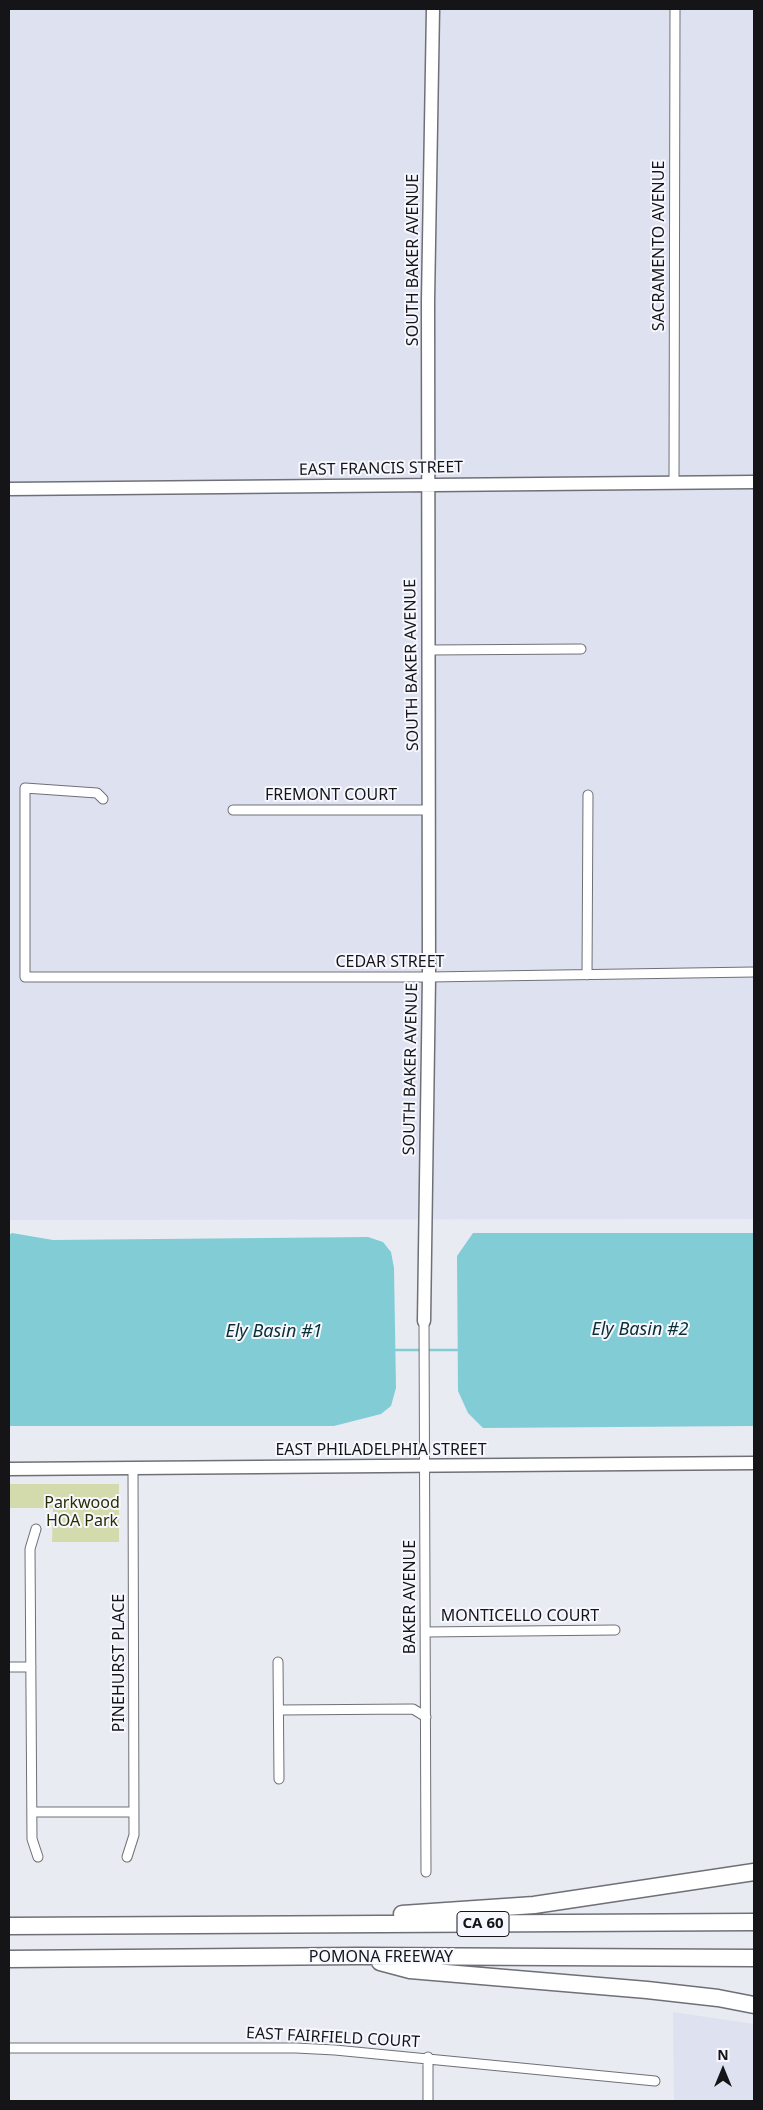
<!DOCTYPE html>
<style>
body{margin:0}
#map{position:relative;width:763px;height:2110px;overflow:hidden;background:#e9ebf3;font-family:"Noto Sans",sans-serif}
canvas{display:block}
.frame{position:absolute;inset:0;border:10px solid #151518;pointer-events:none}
.north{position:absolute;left:698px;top:2045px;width:50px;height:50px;-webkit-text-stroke:4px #f7f8ff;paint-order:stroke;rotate:0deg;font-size:14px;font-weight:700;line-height:20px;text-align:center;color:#151518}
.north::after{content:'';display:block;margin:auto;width:18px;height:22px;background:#151518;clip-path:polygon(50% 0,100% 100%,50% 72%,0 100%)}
</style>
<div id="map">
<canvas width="763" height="2110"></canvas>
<div class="frame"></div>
<div class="north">N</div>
</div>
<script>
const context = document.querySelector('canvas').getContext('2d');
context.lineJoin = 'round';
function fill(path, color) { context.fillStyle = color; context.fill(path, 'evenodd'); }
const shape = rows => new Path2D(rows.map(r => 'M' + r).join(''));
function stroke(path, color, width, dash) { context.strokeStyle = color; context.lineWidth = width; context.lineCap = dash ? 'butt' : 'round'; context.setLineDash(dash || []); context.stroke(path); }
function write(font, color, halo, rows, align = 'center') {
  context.font = font + ' "Noto Sans",sans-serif'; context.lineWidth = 4; context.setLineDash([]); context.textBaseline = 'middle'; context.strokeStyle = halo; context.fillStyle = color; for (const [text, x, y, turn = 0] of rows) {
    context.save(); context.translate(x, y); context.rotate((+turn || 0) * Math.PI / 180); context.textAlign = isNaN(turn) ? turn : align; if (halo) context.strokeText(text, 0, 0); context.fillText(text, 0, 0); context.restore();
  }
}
fill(shape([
 [9,9,754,9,754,1219,9,1220],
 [673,2012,754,2024,754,2101,674,2101]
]), '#dee1f0');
fill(shape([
 [9,1484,119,1484,119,1542,52,1542,53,1508,9,1508]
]), '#d3daac');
fill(shape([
 [12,1233,53,1240,368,1237,383,1242,391,1252,394,1268,396,1388,391,1406,381,1414,334,1426,9,1426,9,1235],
 [473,1233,754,1233,754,1426,483,1428,468,1413,458,1391,457,1256]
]), '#82ccd5');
stroke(shape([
 [396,1350,422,1350],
 [427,1350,459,1350]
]), '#82ccd5', 2.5);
const street = shape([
 [674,483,675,9],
 [429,650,581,649],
 [103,799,97,793,25,788,25,977,429,977,754,972],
 [233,810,429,810],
 [587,975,588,795],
 [424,1321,426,1872],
 [36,1529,30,1549,32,1839,38,1857],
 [425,1632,615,1630],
 [278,1662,279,1779],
 [9,1667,31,1667],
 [279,1710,413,1709,426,1717],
 [32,1812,134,1812],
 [127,1857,134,1835,133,1468],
 [9,2048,296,2048,335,2050,655,2081],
 [428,2057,428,2101]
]);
const secondary = shape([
 [9,489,754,482],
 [424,1321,429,977,428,301,433,9],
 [9,1469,754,1463]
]);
const highway = shape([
 [402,1914,534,1905,754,1872],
 [9,1926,754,1922],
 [9,1959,358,1956,754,1958],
 [380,1962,410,1970,647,1990,718,1998,754,2005]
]);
stroke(street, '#6f7077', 11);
stroke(secondary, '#6f7077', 15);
stroke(highway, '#6f7077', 19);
stroke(street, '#fff', 9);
stroke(secondary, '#fff', 12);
stroke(highway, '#fff', 16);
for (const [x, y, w] of [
 [483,1924,52]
]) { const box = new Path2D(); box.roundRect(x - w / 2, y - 12.5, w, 25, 4); context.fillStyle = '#f7f8ff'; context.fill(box); stroke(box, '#151518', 1); }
write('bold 15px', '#151518', null, [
 ["CA 60",483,1924]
]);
write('16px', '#151518', '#f7f8ff', [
 ["SACRAMENTO AVENUE",659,246,-90],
 ["SOUTH BAKER AVENUE",413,260,-90],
 ["EAST FRANCIS STREET",381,469,-1],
 ["SOUTH BAKER AVENUE",412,665,-91],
 ["FREMONT COURT",331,795],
 ["CEDAR STREET",390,962],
 ["SOUTH BAKER AVENUE",411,1069,-89],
 ["EAST PHILADELPHIA STREET",381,1450],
 ["BAKER AVENUE",410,1597,-90],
 ["MONTICELLO COURT",520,1616],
 ["PINEHURST PLACE",119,1663,-90],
 ["POMONA FREEWAY",381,1957],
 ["EAST FAIRFIELD COURT",333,2038,3]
]);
write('16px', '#292c00', '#f7f8ff', [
 ["Parkwood",82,1503],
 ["HOA Park",82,1521]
]);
write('italic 18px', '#092f33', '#f7f8ff', [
 ["Ely Basin #2",640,1330],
 ["Ely Basin #1",274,1332]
]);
</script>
